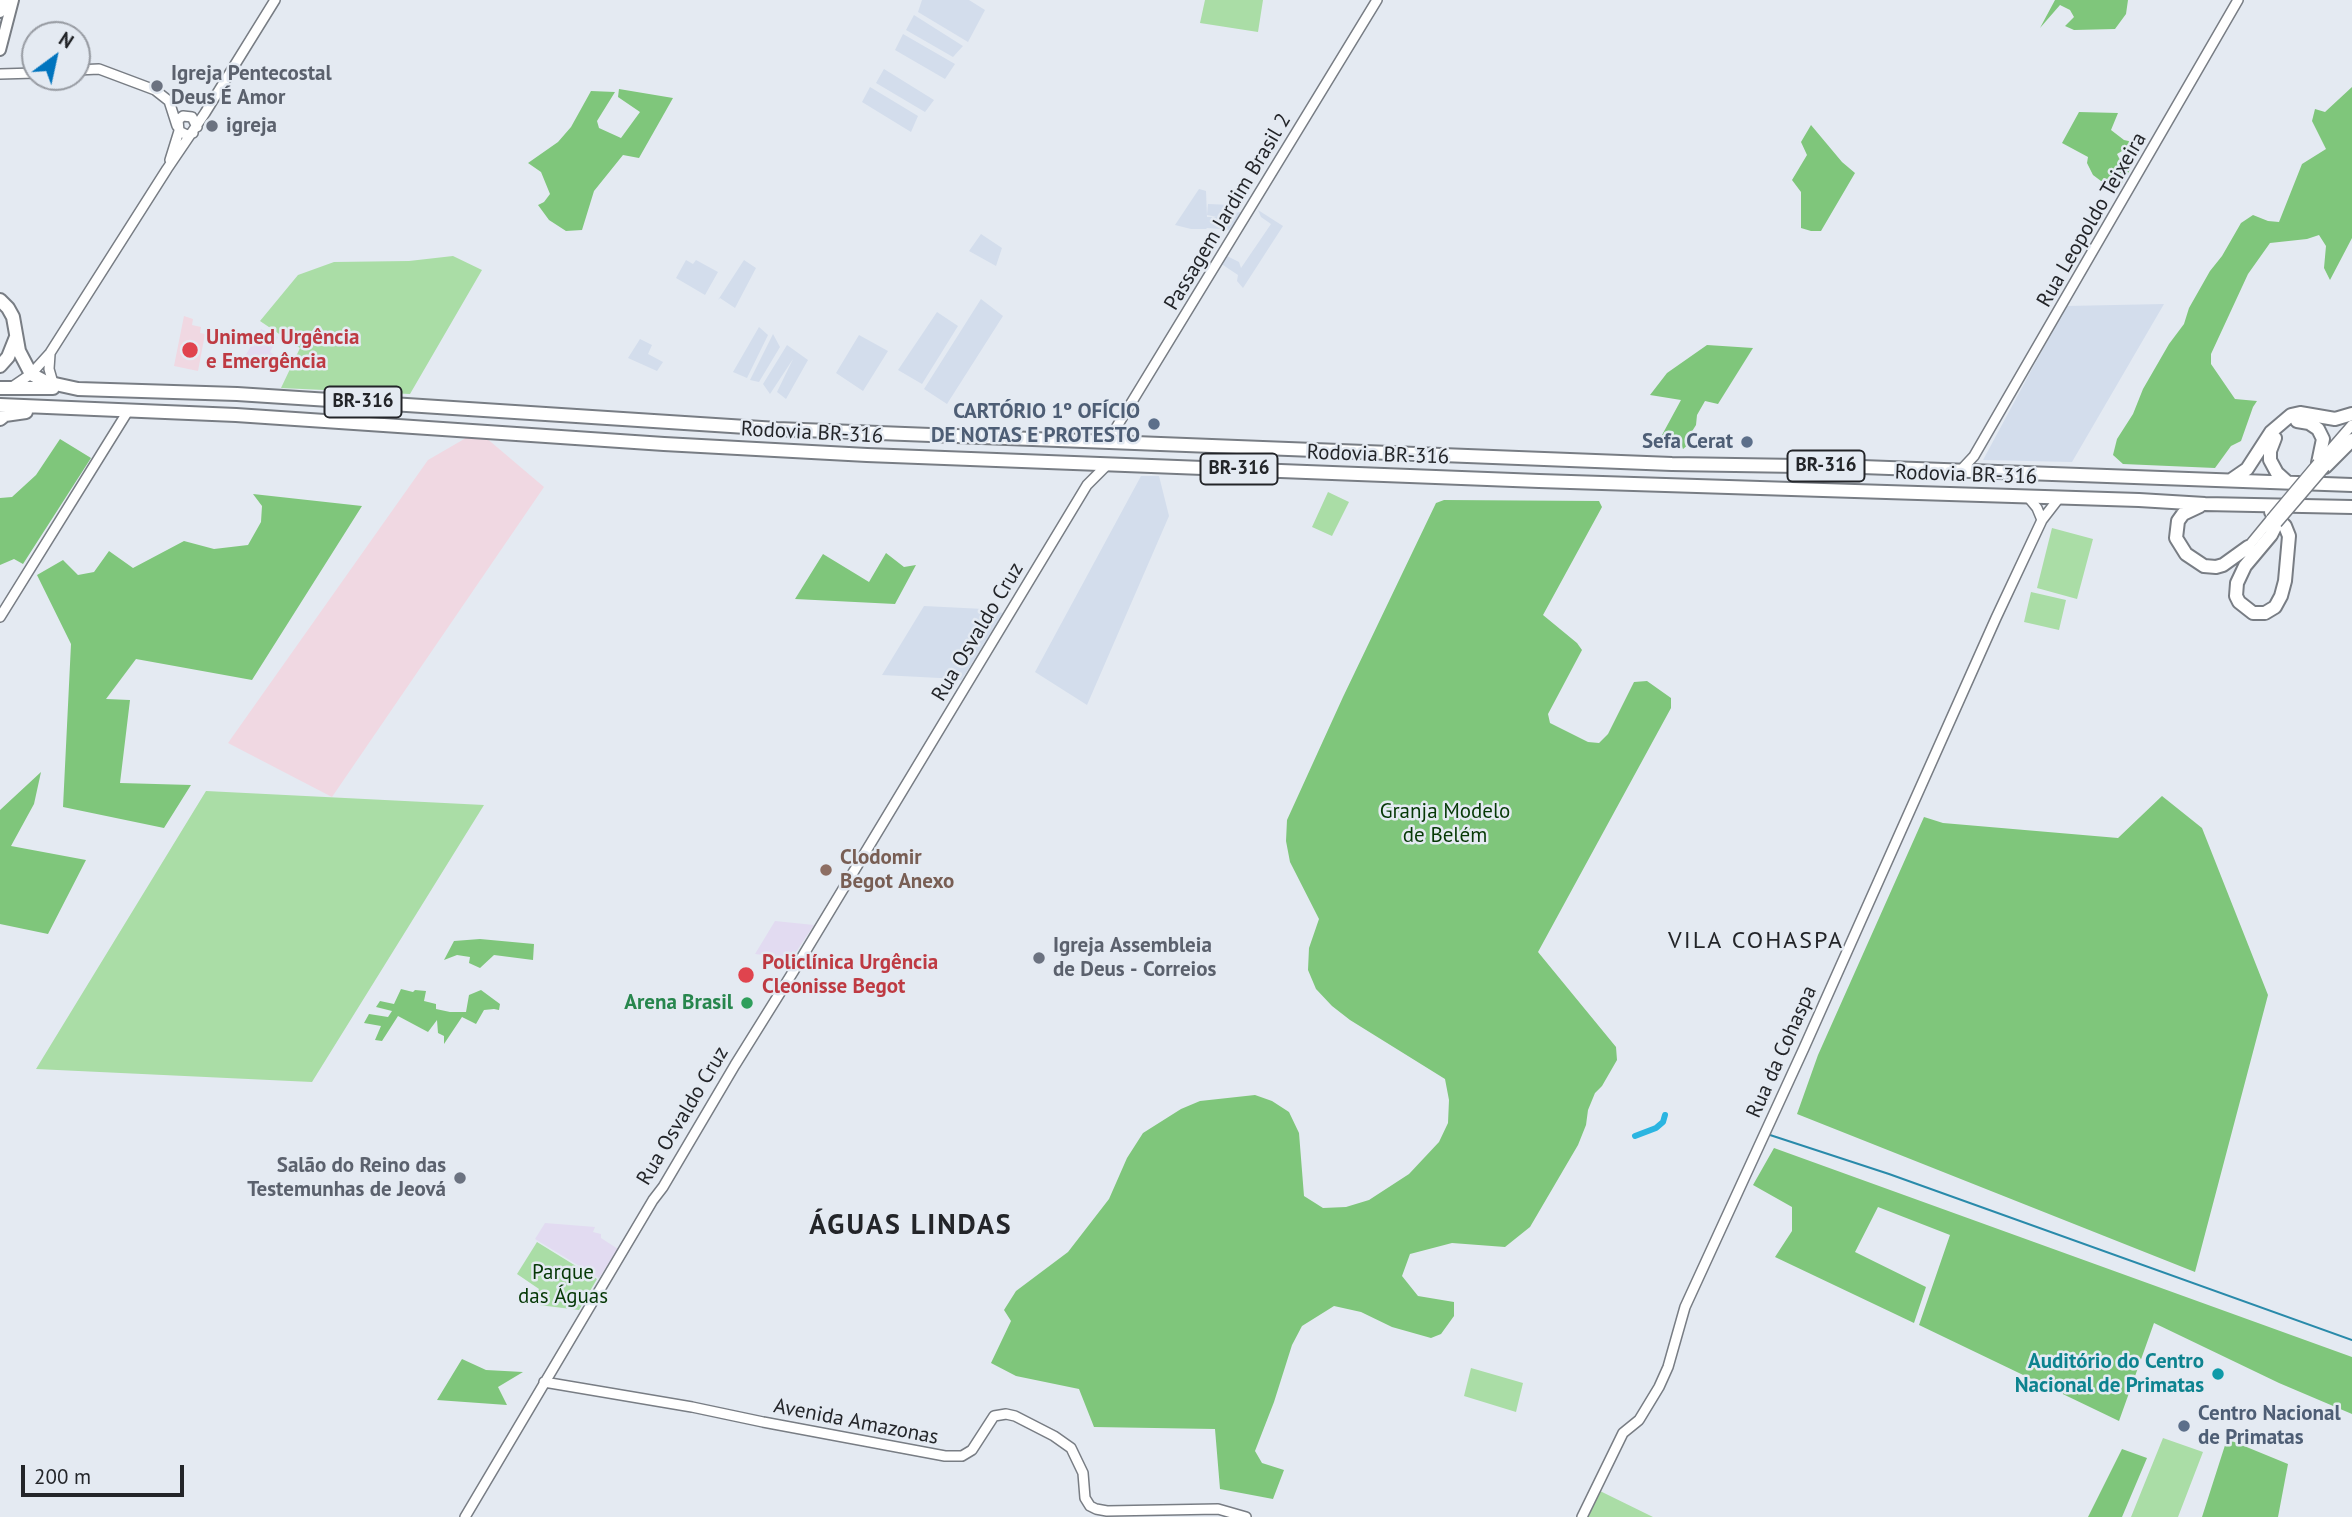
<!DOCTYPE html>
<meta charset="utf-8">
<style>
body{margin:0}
#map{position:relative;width:2352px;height:1517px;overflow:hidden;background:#e4eaf2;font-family:"PT Sans",sans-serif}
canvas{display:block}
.north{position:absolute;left:21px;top:21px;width:70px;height:70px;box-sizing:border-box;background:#e4eaf2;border:2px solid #979ba2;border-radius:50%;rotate:33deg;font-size:19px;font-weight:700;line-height:28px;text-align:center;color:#232529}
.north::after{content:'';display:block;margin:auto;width:24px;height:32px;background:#0074be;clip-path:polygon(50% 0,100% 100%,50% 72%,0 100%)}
.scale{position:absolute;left:21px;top:1465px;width:163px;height:32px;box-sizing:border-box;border:4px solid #232529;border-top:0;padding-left:9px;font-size:21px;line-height:24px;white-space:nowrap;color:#232529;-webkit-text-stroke:5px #e4eaf2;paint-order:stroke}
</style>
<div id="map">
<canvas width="2352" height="1517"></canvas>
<div class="north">N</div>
<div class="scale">200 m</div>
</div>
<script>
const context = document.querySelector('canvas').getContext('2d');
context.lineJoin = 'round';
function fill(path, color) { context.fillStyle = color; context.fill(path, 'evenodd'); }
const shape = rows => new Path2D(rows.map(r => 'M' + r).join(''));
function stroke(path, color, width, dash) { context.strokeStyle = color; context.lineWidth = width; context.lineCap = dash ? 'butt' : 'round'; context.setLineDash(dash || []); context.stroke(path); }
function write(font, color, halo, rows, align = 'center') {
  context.font = font + ' "PT Sans",sans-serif'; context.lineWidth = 5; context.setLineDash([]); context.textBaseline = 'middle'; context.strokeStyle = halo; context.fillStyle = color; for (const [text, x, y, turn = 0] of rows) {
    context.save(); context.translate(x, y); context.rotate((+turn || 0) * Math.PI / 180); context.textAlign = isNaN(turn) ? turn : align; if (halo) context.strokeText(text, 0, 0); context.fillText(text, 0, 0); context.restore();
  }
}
fill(shape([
 [922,0,969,0,985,10,968,42,918,12],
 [914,15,963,46,953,57,906,30],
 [903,34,955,64,945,79,895,50],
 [884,69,934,100,925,112,876,83],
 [870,87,918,116,911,132,862,102],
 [1199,189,1206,191,1207,217,1217,217,1207,215,1208,204,1232,205,1232,216,1233,213,1242,212,1232,230,1207,228,1206,229,1191,229,1175,225],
 [1258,210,1283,226,1243,288,1237,281,1238,275,1220,263,1225,255,1239,262,1241,268,1271,224,1261,217],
 [981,234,1002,248,996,266,969,251],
 [686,260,693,264,696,260,718,272,705,295,676,278],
 [744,260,756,268,735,308,720,298,718,300],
 [981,299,1003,316,947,404,924,389],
 [2164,304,2072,462,1983,460,2066,306],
 [937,312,958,326,922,384,898,370],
 [759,327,768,335,747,378,733,372],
 [773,334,780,347,759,382,750,380],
 [859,335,888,351,863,391,836,373],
 [640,339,652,345,648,354,663,362,657,371,628,358],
 [787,345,808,360,786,399,777,392,793,359,770,394,763,384],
 [1141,476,1159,476,1169,516,1087,705,1035,672],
 [924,606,984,609,1003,613,961,681,959,679,882,675]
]), '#d3ddec');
fill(shape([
 [261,329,278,337,270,352,282,360,277,369,244,358],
 [775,921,814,925,792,958,755,954],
 [545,1223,595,1227,593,1232,601,1234,601,1238,618,1249,599,1278,535,1239]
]), '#e2dbf1');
fill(shape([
 [184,316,193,319,192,325,201,327,200,333,205,334,198,371,174,366],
 [478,431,544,487,332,797,228,743,428,460]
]), '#f0d8e2');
fill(shape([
 [1205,0,1263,0,1258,32,1200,23],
 [453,256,482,270,410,394,281,388,300,348,260,321,298,275,334,262,409,261],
 [1328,492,1349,502,1332,536,1312,527],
 [2052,528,2093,539,2077,599,2037,588],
 [2031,592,2066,600,2059,630,2024,622],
 [206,791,484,805,312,1082,36,1069],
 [537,1242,597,1279,579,1310,531,1304,539,1289,517,1274],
 [1471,1368,1523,1383,1516,1412,1464,1396],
 [2163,1438,2203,1452,2178,1517,2131,1517],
 [1600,1491,1653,1517,1587,1517]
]), '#aadda6');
fill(shape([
 [2055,0,2128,0,2126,14,2115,29,2074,30,2065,26,2074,17,2070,10,2060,5,2040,28],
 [2352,87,2352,238,2330,280,2324,268,2326,246,2319,235,2307,239,2270,243,2248,274,2211,354,2211,364,2235,399,2257,401,2253,407,2241,441,2231,446,2215,468,2123,464,2113,455,2117,439,2133,414,2143,389,2169,344,2184,324,2189,308,2210,271,2222,256,2241,223,2253,215,2268,221,2279,222,2302,164,2326,149,2312,121,2315,109,2325,112],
 [619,89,673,98,639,158,623,155,594,191,582,230,566,231,549,220,538,205,544,202,550,194,541,172,528,163,558,142,571,127,591,91,615,92,597,121,599,128,621,138,640,112,618,97],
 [2079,112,2118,113,2111,130,2124,140,2133,142,2136,147,2130,153,2122,151,2117,154,2121,162,2131,168,2119,188,2111,181,2101,181,2093,175,2087,163,2088,157,2062,143],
 [1811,125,1842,162,1855,173,1821,231,1811,231,1801,228,1801,192,1792,180,1807,155,1801,142],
 [1707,345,1753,348,1718,404,1705,401,1697,415,1696,425,1691,433,1689,444,1683,449,1676,442,1662,435,1681,400,1650,395,1667,373],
 [60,439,91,458,23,564,14,559,0,565,0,498,12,497,36,475],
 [253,494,362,506,252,680,136,659,106,699,130,700,120,783,191,785,164,828,63,807,71,644,37,575,63,560,78,575,94,572,109,551,133,568,184,541,214,549,248,545,261,522,262,506],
 [1444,500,1599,501,1602,507,1543,615,1577,643,1582,650,1548,714,1550,723,1588,742,1599,743,1608,734,1634,682,1647,681,1671,698,1671,708,1538,952,1616,1047,1617,1060,1602,1086,1595,1093,1588,1110,1586,1125,1578,1145,1530,1227,1505,1247,1452,1243,1410,1254,1402,1276,1418,1296,1454,1302,1454,1316,1441,1334,1431,1338,1392,1327,1361,1312,1334,1306,1302,1326,1292,1345,1274,1402,1255,1451,1262,1463,1284,1470,1273,1499,1220,1489,1215,1429,1094,1427,1079,1389,1016,1376,991,1363,1011,1321,1004,1310,1016,1291,1068,1252,1109,1199,1127,1158,1143,1133,1181,1109,1200,1101,1255,1095,1272,1101,1289,1112,1299,1133,1304,1196,1323,1208,1346,1207,1369,1200,1409,1174,1439,1142,1448,1123,1449,1100,1445,1079,1350,1020,1332,1006,1316,989,1308,970,1309,948,1319,919,1290,862,1286,841,1287,820,1343,697,1436,503],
 [886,553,904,567,916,565,895,604,795,599,823,554,869,582],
 [41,772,34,804,11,846,86,860,48,934,0,924,0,810],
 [2162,796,2202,828,2268,995,2195,1272,1797,1114,1818,1055,1924,817,1943,823,2118,838],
 [480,939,534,944,533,960,494,955,480,968,469,963,470,957,457,955,444,960,454,941],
 [401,989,413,992,415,990,426,991,424,1001,436,1004,436,1009,450,1012,466,1012,469,995,481,990,500,1004,499,1010,494,1009,484,1010,476,1024,462,1017,444,1044,444,1036,438,1033,437,1020,428,1032,398,1016,382,1041,375,1040,381,1026,364,1023,369,1014,388,1017,392,1011,376,1007,380,1001,394,1004],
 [1774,1148,2352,1357,2352,1414,2279,1383,2154,1323,2119,1421,1919,1325,1950,1235,1878,1207,1855,1252,1926,1287,1914,1323,1775,1257,1792,1231,1792,1207,1753,1185],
 [462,1359,486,1370,523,1372,498,1387,507,1405,437,1400],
 [2227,1439,2288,1464,2278,1517,2202,1517],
 [2122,1449,2147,1458,2122,1517,2088,1517]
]), '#7fc67b');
stroke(shape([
 [1770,1135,1889,1174,2352,1340]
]), '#298aaa', 2);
stroke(shape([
 [1635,1136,1656,1128,1663,1122,1665,1115]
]), '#2bb5e1', 6);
const secondary = shape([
 [77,70,99,69,155,90,169,101,177,126],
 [0,74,35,73],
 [193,133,187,135,179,131,178,120,183,116,192,117,197,127],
 [170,160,179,131],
 [50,354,49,369,53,383],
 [12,387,31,374,50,353,167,169,205,113,275,0],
 [1108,441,1377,0],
 [2319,463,2352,425],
 [1960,471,1974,456,2238,0],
 [2028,497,2037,508,2042,520],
 [2248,547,2271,519],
 [0,617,128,411],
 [544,1382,692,1407,763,1422,945,1456,962,1456,972,1450,994,1416,1006,1414,1015,1416,1054,1436,1071,1448,1083,1473,1085,1498,1090,1506,1096,1509,1107,1511,1218,1509,1246,1517],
 [465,1517,653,1200,663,1187,735,1065,793,972,1087,485,1107,465],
 [1582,1517,1623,1433,1639,1420,1659,1387,1668,1367,1685,1307,1804,1048,1996,618,2042,520,2059,498]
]);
const primary = shape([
 [0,12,3,0],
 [0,50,13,0]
]);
const highway = shape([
 [0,300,8,308,13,317,19,351,31,374,46,382,78,389,237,394,777,429,1672,464,1862,467,2352,485],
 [0,366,8,357,16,337],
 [0,388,53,388],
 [0,405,236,415,664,444,867,455,1539,481,2139,500,2205,504,2352,507],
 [0,419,5,415,26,412],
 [2297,421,2309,423,2318,429,2323,439,2318,463],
 [2275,438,2270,451,2270,460,2277,473,2287,482],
 [2325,467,2352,440],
 [2231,480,2247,469,2271,432,2291,415,2300,413,2335,419,2352,414],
 [2200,506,2183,514,2178,521,2176,538,2186,554,2204,566,2216,567,2223,565,2248,547],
 [2271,512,2285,526,2289,536,2285,581,2281,596,2275,607,2265,613,2253,613,2239,602,2236,596,2237,583,2245,566,2271,535,2277,523]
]);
stroke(secondary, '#787d84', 12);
stroke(primary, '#787d84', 14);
stroke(highway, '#787d84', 16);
stroke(secondary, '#fff', 9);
stroke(primary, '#fff', 10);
stroke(highway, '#fff', 12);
const secondaryBridge = shape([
 [2271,519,2318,463],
 [2277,523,2325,467]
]);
stroke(secondaryBridge, '#787d84', 12, []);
stroke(secondaryBridge, '#fff', 9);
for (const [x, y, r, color] of [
 [157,86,7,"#6b7280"],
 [212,126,7,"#6b7280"],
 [190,350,9,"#e0444e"],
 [1154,424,7,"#5c6f8a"],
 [1747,442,7,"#5c6f8a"],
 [826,870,7,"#8d6e63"],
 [1039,958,7,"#6b7280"],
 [746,975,9,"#e0444e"],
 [747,1003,7,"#2e9e5b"],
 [460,1178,7,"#6b7280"],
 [2218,1374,7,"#0f9aa8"],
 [2184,1426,7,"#5c6f8a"]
]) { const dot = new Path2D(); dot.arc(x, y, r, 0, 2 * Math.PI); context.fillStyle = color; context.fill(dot); stroke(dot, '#e4eaf2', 2.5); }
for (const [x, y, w] of [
 [363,402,77],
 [1826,466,77],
 [1239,469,77]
]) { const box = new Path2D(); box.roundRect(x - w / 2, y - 15.5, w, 31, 5); context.fillStyle = '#e4eaf2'; context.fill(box); stroke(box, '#232529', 2); }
write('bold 19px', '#232529', null, [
 ["BR-316",363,402],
 ["BR-316",1826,466],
 ["BR-316",1239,469]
]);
write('bold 21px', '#5b616d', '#e4eaf2', [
 ["Igreja Pentecostal",171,74],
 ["Deus É Amor",171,98],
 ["igreja",226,126],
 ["Igreja Assembleia",1053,946],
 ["de Deus - Correios",1053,970],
 ["Salão do Reino das",446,1166,"right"],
 ["Testemunhas de Jeová",446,1190,"right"]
], 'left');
write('21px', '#232529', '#e4eaf2', [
 ["Passagem Jardim Brasil 2",1228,212,-59],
 ["Rua Leopoldo Teixeira",2092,220,-60],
 ["Rodovia BR-316",812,433,3],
 ["Rodovia BR-316",1378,455,2],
 ["Rodovia BR-316",1966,475,2],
 ["Rua Osvaldo Cruz",978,632,-59],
 ["Rua da Cohaspa",1782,1052,-66],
 ["Rua Osvaldo Cruz",683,1116,-59],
 ["Avenida Amazonas",856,1422,11]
]);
write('bold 21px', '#be3a42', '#e4eaf2', [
 ["Unimed Urgência",206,338],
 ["e Emergência",206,362],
 ["Policlínica Urgência",762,963],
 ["Cleonisse Begot",762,987]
], 'left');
write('bold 21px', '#4e5e75', '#e4eaf2', [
 ["CARTÓRIO 1º OFÍCIO",1140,412],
 ["DE NOTAS E PROTESTO",1140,436],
 ["Sefa Cerat",1733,442],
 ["Centro Nacional",2198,1414,"left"],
 ["de Primatas",2198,1438,"left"]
], 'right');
write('21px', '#063906', '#e4eaf2', [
 ["Granja Modelo",1445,812],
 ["de Belém",1445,836],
 ["Parque",563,1273],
 ["das Águas",563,1297]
]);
write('bold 21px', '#785e54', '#e4eaf2', [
 ["Clodomir",840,858],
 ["Begot Anexo",840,882]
], 'left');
write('bold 21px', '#27864d', '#e4eaf2', [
 ["Arena Brasil",733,1003]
], 'right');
write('bold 21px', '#0d838f', '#e4eaf2', [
 ["Auditório do Centro",2204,1362],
 ["Nacional de Primatas",2204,1386]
], 'right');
context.letterSpacing = '2px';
write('24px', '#232529', '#e4eaf2', [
 ["VILA COHASPA",1756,941]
]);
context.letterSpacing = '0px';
context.letterSpacing = '2px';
write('bold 28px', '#232529', '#e4eaf2', [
 ["ÁGUAS LINDAS",911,1226]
]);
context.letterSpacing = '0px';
</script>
